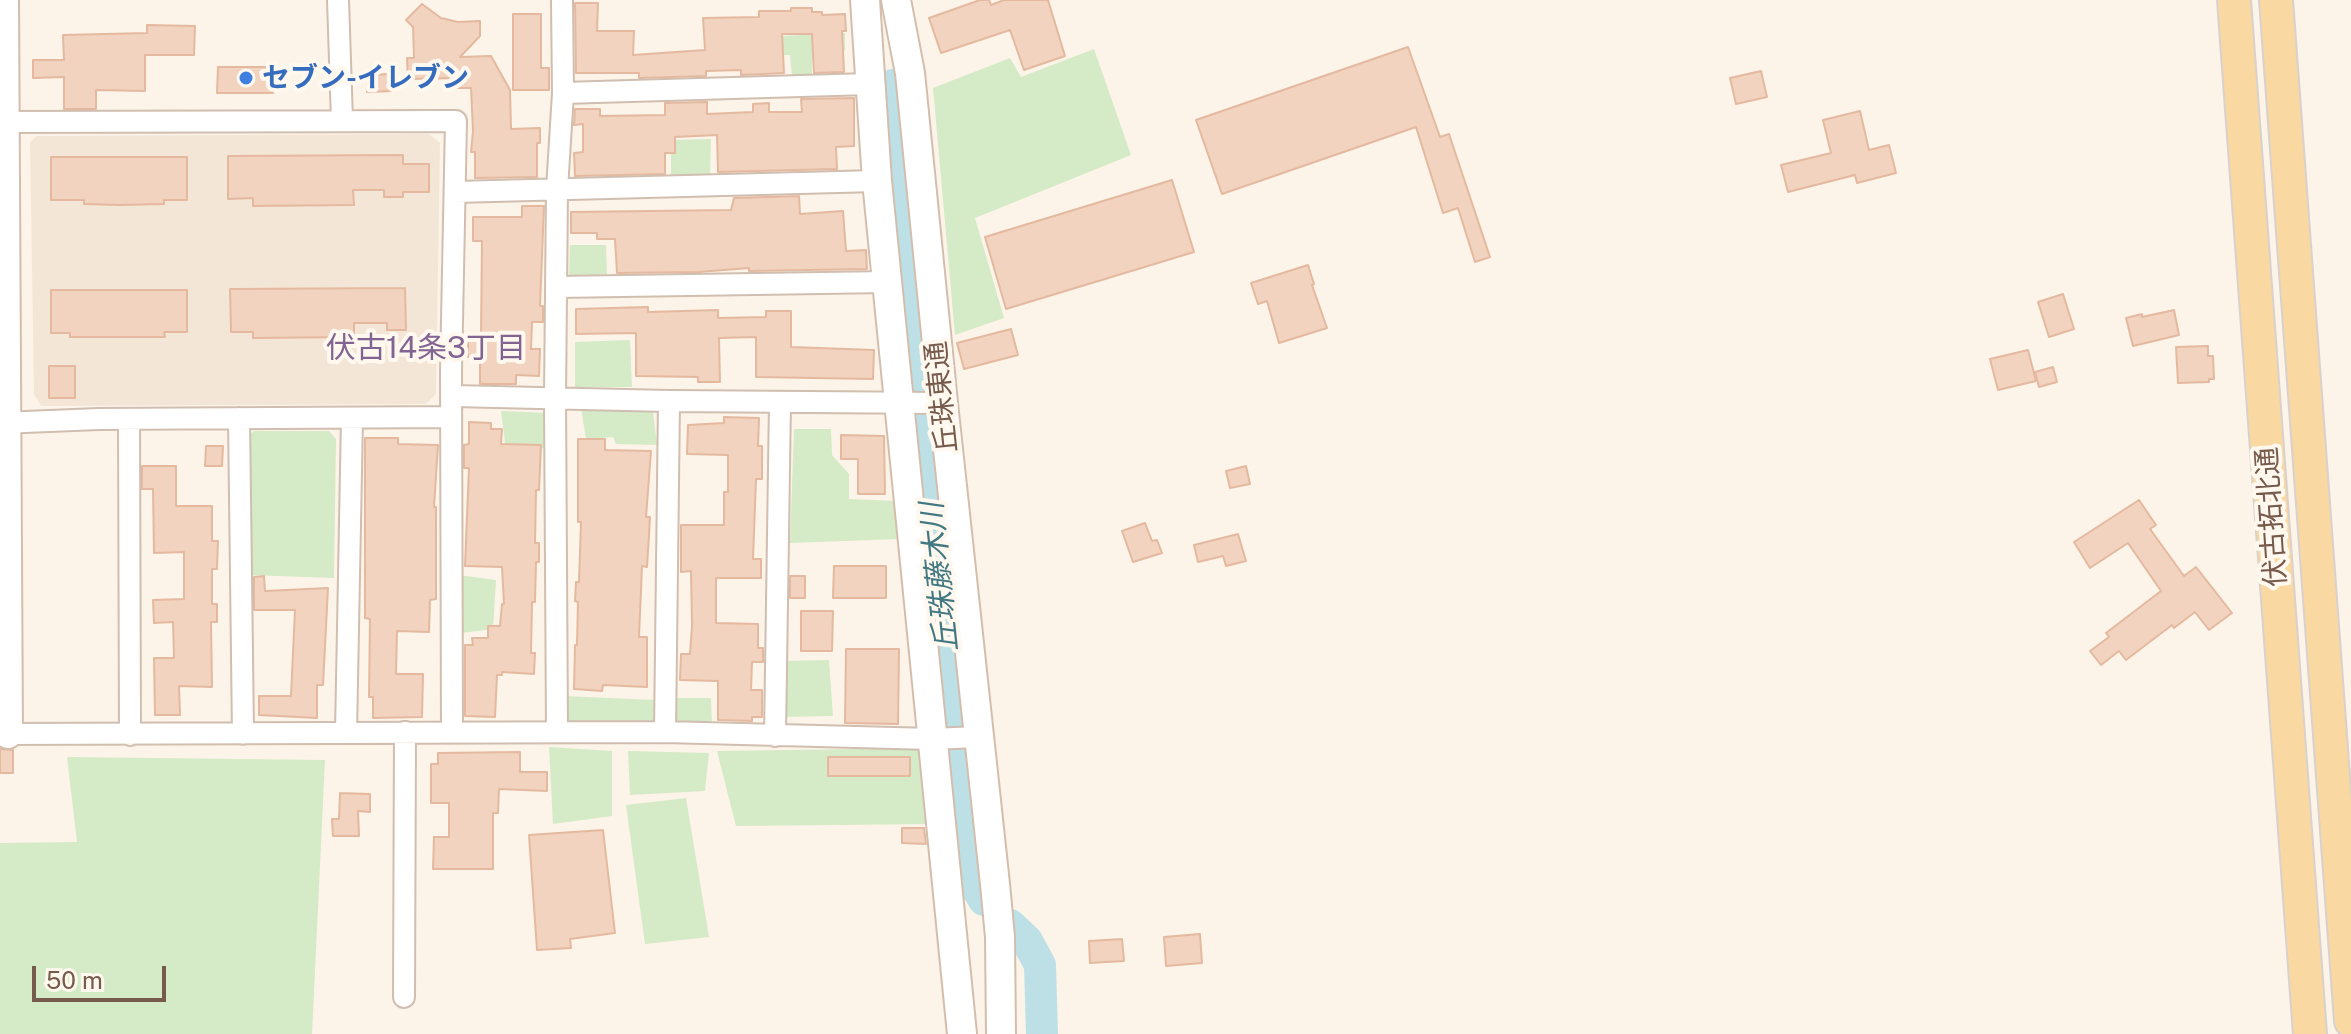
<!DOCTYPE html>
<meta charset="utf-8">
<style>
body{margin:0}
#map{position:relative;width:2351px;height:1034px;overflow:hidden;background:#fcf4e8;font-family:"Public Sans",sans-serif}
canvas{display:block}
.scale{position:absolute;left:32px;top:966px;width:134px;height:36px;box-sizing:border-box;border:4px solid #765a4c;border-top:0;padding-left:10px;font-size:24px;line-height:28px;white-space:nowrap;color:#765a4c;-webkit-text-stroke:6px #fff8ee;paint-order:stroke}
</style>
<div id="map">
<canvas width="2351" height="1034"></canvas>
<div class="scale">50 m</div>
</div>
<script>
const context = document.querySelector('canvas').getContext('2d');
context.lineJoin = 'round';
function fill(path, color) { context.fillStyle = color; context.fill(path, 'evenodd'); }
const shape = rows => new Path2D(rows.map(r => 'M' + r).join(''));
function stroke(path, color, width, dash) { context.strokeStyle = color; context.lineWidth = width; context.lineCap = dash ? 'butt' : 'round'; context.setLineDash(dash || []); context.stroke(path); }
function write(font, color, halo, rows, align = 'center') {
  context.font = font + ' "Public Sans","Noto Sans JP",sans-serif'; context.lineWidth = 8; context.setLineDash([]); context.textBaseline = 'middle'; context.strokeStyle = halo; context.fillStyle = color; for (const [text, x, y, turn = 0] of rows) {
    context.save(); context.translate(x, y); context.rotate((+turn || 0) * Math.PI / 180); context.textAlign = isNaN(turn) ? turn : align; if (halo) context.strokeText(text, 0, 0); context.fillText(text, 0, 0); context.restore();
  }
}
fill(shape([
 [429,134,440,143,436,394,426,404,41,406,34,394,30,142,37,136]
]), '#f4e6d6');
fill(shape([
 [845,33,845,51,812,53,812,75,792,76,790,55,781,55,781,36],
 [1094,49,1131,155,975,218,1004,318,955,335,933,88,1010,58,1021,77],
 [711,139,710,177,671,181,671,140],
 [570,245,606,245,607,275,569,278],
 [630,340,632,387,575,387,575,342],
 [581,408,653,411,657,445,616,444,613,437,586,439],
 [501,411,550,413,549,448,506,450],
 [794,429,831,429,832,455,849,474,849,499,896,501,899,539,790,543],
 [254,431,329,431,336,439,334,578,249,575,247,437],
 [459,575,496,580,493,629,461,633],
 [829,660,833,716,782,717,783,661],
 [563,696,656,700,653,726,564,724],
 [676,698,711,698,712,726,675,727],
 [549,747,612,751,612,816,553,824],
 [926,748,930,824,736,826,717,751],
 [628,751,709,753,705,791,630,795],
 [67,757,325,760,312,1034,0,1034,0,843,77,842],
 [686,798,709,937,645,944,626,805]
]), '#d5eac6');
stroke(shape([
 [893,85,921,385],
 [925,426,956,728],
 [959,758,973,882,984,900],
 [1010,925,1027,941,1040,965,1042,1034]
]), '#bce0e6', 32);
const building = shape([
 [980,0,989,0,991,5,1004,0,1048,0,1065,56,1024,70,1010,30,941,53,929,18,980,0],
 [575,3,598,3,597,31,634,31,633,55,705,50,703,18,759,17,759,11,791,11,791,8,812,8,812,12,822,12,822,15,845,14,846,31,842,31,844,72,814,73,812,34,782,34,784,73,741,75,741,70,706,71,706,76,639,78,639,73,576,73,575,3],
 [422,4,441,18,458,22,480,21,480,36,460,57,491,56,510,90,511,129,540,128,540,143,537,143,537,177,475,178,475,152,471,152,473,131,471,88,458,88,458,78,408,79,407,58,414,58,413,27,406,20,422,4],
 [513,14,541,14,541,68,549,68,549,90,513,90,513,14],
 [147,25,195,26,194,55,145,55,145,91,96,90,96,109,64,109,64,77,33,78,33,60,64,60,63,35,147,33,147,25],
 [1408,47,1440,137,1449,134,1490,257,1475,262,1458,208,1443,213,1416,127,1222,194,1196,120,1408,47],
 [218,67,269,67,269,77,273,77,273,93,217,93,218,67],
 [1761,71,1767,97,1736,104,1730,78,1761,71],
 [393,74,393,91,367,92,367,75,393,74],
 [854,98,854,146,836,147,837,169,718,172,717,135,675,137,675,153,665,153,665,174,575,176,574,153,583,152,583,124,574,125,575,109,600,109,600,116,665,115,665,103,707,102,707,114,753,112,753,104,769,103,769,112,802,112,801,99,854,98],
 [1860,111,1869,150,1889,145,1896,173,1857,183,1855,175,1788,192,1781,165,1831,153,1823,120,1860,111],
 [403,155,403,164,429,164,429,192,403,192,403,197,384,197,384,190,353,190,354,205,253,206,253,198,228,199,228,156,403,155],
 [51,157,187,157,187,200,164,200,164,204,119,205,84,204,84,200,51,200,51,157],
 [1172,180,1194,252,1006,309,985,237,1172,180],
 [799,196,800,214,843,211,846,251,866,250,867,269,749,271,749,268,699,272,617,273,615,239,597,239,597,233,571,233,571,212,731,210,734,198,799,196],
 [522,206,544,206,540,306,543,306,543,322,532,322,531,349,540,349,539,376,516,375,516,384,480,384,480,357,468,357,468,338,481,338,482,241,473,241,473,217,522,217,522,206],
 [1308,265,1314,284,1312,285,1327,328,1279,343,1267,301,1258,304,1251,283,1308,265],
 [405,288,406,330,387,330,387,323,354,323,354,337,253,338,253,332,231,332,230,289,405,288],
 [51,290,187,290,187,332,164,332,165,337,70,337,70,333,51,333,51,290],
 [2063,294,2074,329,2049,337,2038,302,2063,294],
 [648,307,648,312,718,310,718,318,766,317,766,311,791,311,791,347,874,350,873,379,756,377,756,337,719,338,720,382,698,382,698,377,636,376,636,333,576,334,576,309,648,307],
 [2174,310,2179,335,2133,346,2126,318,2142,314,2142,317,2174,310],
 [1011,329,1018,355,964,369,957,343,1011,329],
 [2208,346,2208,356,2213,356,2214,379,2209,379,2209,382,2178,383,2176,347,2208,346],
 [2028,350,2036,381,1998,390,1990,359,2028,350],
 [49,366,75,366,75,398,49,398,49,366],
 [2053,367,2057,382,2039,387,2035,372,2053,367],
 [724,417,759,418,758,446,762,446,762,479,756,479,753,559,761,559,761,578,716,578,716,623,758,624,758,648,763,648,763,662,752,662,751,690,762,690,762,717,752,717,752,721,718,720,718,681,680,680,681,654,690,654,692,626,691,571,681,572,681,525,724,525,724,492,728,492,728,455,687,454,688,425,724,423,724,417],
 [469,422,491,423,491,429,502,429,501,444,541,445,539,490,536,490,535,543,539,543,539,562,536,562,535,602,532,602,531,653,535,653,534,674,502,672,502,675,497,675,495,717,465,716,465,645,473,645,472,638,488,638,488,626,500,626,502,604,504,604,502,567,465,566,469,468,464,468,464,445,469,444,469,422],
 [841,435,884,436,885,494,858,494,858,459,841,459,841,435],
 [365,438,398,438,398,444,438,445,434,507,436,507,436,599,430,600,429,632,397,631,396,674,423,674,422,717,373,718,373,697,369,697,370,619,365,618,365,438],
 [578,439,605,439,605,450,651,451,646,517,650,517,649,535,647,567,642,566,639,637,647,637,647,687,603,685,602,691,574,689,575,645,577,645,578,602,575,601,576,582,579,582,581,522,578,522,578,439],
 [206,446,223,446,222,466,205,466,206,446],
 [142,466,176,466,176,506,212,506,212,541,218,541,217,569,212,569,212,604,217,604,217,622,211,622,212,687,179,686,180,715,155,715,154,658,174,658,173,622,154,623,153,600,184,599,184,552,154,553,153,489,142,489,142,466],
 [1246,466,1250,484,1230,488,1226,471,1246,466],
 [2139,500,2156,525,2150,529,2184,576,2196,567,2232,613,2209,630,2195,612,2174,628,2172,625,2126,660,2119,651,2101,665,2090,651,2109,637,2106,633,2161,591,2128,543,2090,568,2074,542,2139,500],
 [1145,523,1152,541,1157,540,1162,553,1133,562,1122,531,1145,523],
 [1238,534,1246,561,1226,566,1223,556,1198,562,1194,545,1238,534],
 [834,566,886,566,886,598,833,598,834,566],
 [264,576,265,591,328,588,323,685,317,685,317,718,259,715,259,696,291,696,295,610,254,610,254,577,264,576],
 [790,576,805,576,805,598,790,598,790,576],
 [801,611,833,611,832,651,801,651,801,611],
 [846,649,899,649,898,724,845,723,846,649],
 [0,749,13,750,13,773,0,773,0,749],
 [520,752,520,772,547,772,547,791,499,789,498,813,493,813,493,869,433,869,434,837,449,837,449,803,431,803,431,764,438,764,438,753,520,752],
 [828,757,910,757,910,776,828,776,828,757],
 [340,793,370,794,370,812,358,811,359,836,333,836,332,819,339,819,340,793],
 [902,828,924,828,926,844,902,843,902,828],
 [603,830,615,933,570,939,571,948,537,950,529,835,603,830],
 [1200,934,1202,963,1166,966,1164,937,1200,934],
 [1122,939,1124,961,1090,963,1089,941,1122,939]
]);
fill(building, '#f1d3bf');
stroke(building, '#e4b9a0', 2);
const street = shape([
 [338,0,342,121],
 [563,93,869,84],
 [0,122,456,121,451,371,452,732],
 [455,192,877,181],
 [557,287,888,282],
 [453,396,669,401,943,403],
 [239,418,243,734],
 [129,419,130,735],
 [0,423,99,419,451,417],
 [557,732,555,398,557,189,563,93,562,0],
 [665,732,669,401],
 [346,733,352,418],
 [0,734,665,732,932,739,978,737],
 [775,736,780,402],
 [404,997,405,732]
]);
const secondary = shape([
 [4,0,8,734],
 [865,0,877,181,962,1034],
 [896,0,910,73,943,403,995,884,1000,937,1001,1034]
]);
const primary = shape([
 [2234,0,2310,1034],
 [2276,0,2351,1021]
]);
stroke(street, '#d0beb0', 24);
stroke(secondary, '#d3beae', 32);
stroke(primary, '#d9d1cd', 36);
stroke(street, '#fff', 20);
stroke(secondary, '#fff', 28);
stroke(primary, '#fad8a1', 32);
for (const [x, y, r, color] of [
 [246,78,8,"#3f7fe0"]
]) { const dot = new Path2D(); dot.arc(x, y, r, 0, 2 * Math.PI); context.fillStyle = color; context.fill(dot); stroke(dot, '#fff8ee', 3); }
write('bold 28px', '#366cbe', '#fff8ee', [
 ["セブン-イレブン",262,78]
], 'left');
write('28px', '#765a4c', '#fff8ee', [
 ["丘珠東通",942,397,-96],
 ["伏古拓北通",2272,517,-94]
]);
write('30px', '#826492', '#fff8ee', [
 ["伏古14条3丁目",426,349]
]);
write('italic 30px', '#427882', '#fff8ee', [
 ["丘珠藤木川",940,577,-96]
]);
</script>
